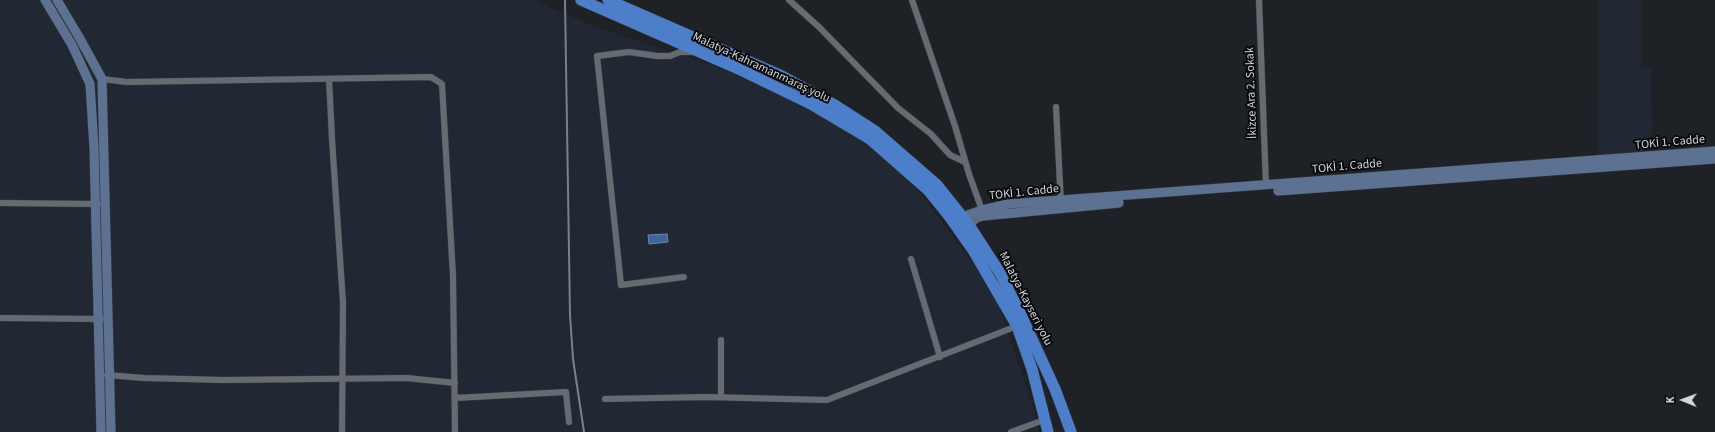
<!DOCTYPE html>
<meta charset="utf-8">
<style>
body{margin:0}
#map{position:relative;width:1715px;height:432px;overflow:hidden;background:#1e2227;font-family:"Source Sans 3",sans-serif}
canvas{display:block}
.north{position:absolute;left:1663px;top:380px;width:40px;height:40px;-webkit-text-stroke:3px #090b0e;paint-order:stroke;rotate:271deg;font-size:11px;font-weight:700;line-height:16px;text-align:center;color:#d3d6da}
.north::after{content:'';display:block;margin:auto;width:14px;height:18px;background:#d3d6da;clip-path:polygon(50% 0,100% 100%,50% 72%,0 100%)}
</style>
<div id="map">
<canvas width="1715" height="432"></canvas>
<div class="north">K</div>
</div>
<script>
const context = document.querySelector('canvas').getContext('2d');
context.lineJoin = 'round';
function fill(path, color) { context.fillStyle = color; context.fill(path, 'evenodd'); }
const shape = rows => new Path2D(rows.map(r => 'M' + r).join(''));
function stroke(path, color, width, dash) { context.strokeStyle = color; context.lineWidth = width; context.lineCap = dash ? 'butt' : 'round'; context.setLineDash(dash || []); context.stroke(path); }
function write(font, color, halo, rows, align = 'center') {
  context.font = font + ' "Source Sans 3",sans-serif'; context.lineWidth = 4; context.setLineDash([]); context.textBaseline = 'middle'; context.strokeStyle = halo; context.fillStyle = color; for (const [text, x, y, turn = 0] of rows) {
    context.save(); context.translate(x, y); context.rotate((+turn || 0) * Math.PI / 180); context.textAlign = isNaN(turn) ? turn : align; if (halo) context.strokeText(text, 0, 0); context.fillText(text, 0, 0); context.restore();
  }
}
fill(shape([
 [0,0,533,0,591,25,740,75,850,129,915,186,995,293,1033,408,1039,432,0,432],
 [1599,0,1641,0,1641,69,1651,69,1652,159,1598,159]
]), '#212833');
const water = shape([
 [667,234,668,242,649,244,648,235,667,234]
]);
fill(water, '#40659c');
stroke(water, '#6c87af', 1);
const minor = shape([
 [789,0,819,27,898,108,931,134,950,155,965,162],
 [912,0,955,126,969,174,983,213],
 [1259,0,1266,186],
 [102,79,127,82,431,77,442,84,453,276,455,432],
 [329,79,332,139,343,303,342,432],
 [1056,107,1061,204],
 [0,203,98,204],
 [911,259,940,357],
 [684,277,621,285,597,56,629,52,657,56,670,56,680,52,693,52],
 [0,318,101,319],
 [721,340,721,397],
 [107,375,144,378,224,380,407,378,455,383],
 [455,398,566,392,569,422],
 [605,399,706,397,827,400,1017,326],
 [1011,432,1044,420]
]);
const tertiary = shape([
 [969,225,976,219,983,216]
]);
const secondary = shape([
 [45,0,72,45,90,84,94,148,101,432],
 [57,0,79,37,102,79,111,432],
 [1278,191,1715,159],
 [983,216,1119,203],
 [962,217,982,210,1008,204,1715,151]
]);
const trunk = shape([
 [581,0,743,71,811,104,870,139,928,190,949,216,973,250,1017,326,1032,369,1048,432],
 [608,0,782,76,833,104,875,131,937,185,969,225,1000,273,1021,315,1055,389,1071,432]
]);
stroke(minor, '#393c40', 7);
stroke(tertiary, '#393c40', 9);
stroke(secondary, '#393c40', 10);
stroke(trunk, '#393c40', 12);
stroke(minor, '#666b72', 6);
stroke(tertiary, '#666b72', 8);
stroke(secondary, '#5d7293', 9);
stroke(trunk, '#4d7eca', 11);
stroke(shape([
 [565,0,570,315,573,359,584,432]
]), '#7d8085', 2);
write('12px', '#d3d6da', '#090b0e', [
 ["Malatya-Kahramanmaraş yolu",761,68,25],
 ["İkizce Ara 2. Sokak",1252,93,-92],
 ["TOKİ 1. Cadde",1670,143,-5],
 ["TOKİ 1. Cadde",1347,167,-5],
 ["TOKİ 1. Cadde",1024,193,-6],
 ["Malatya-Kayseri yolu",1025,299,63]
]);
</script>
